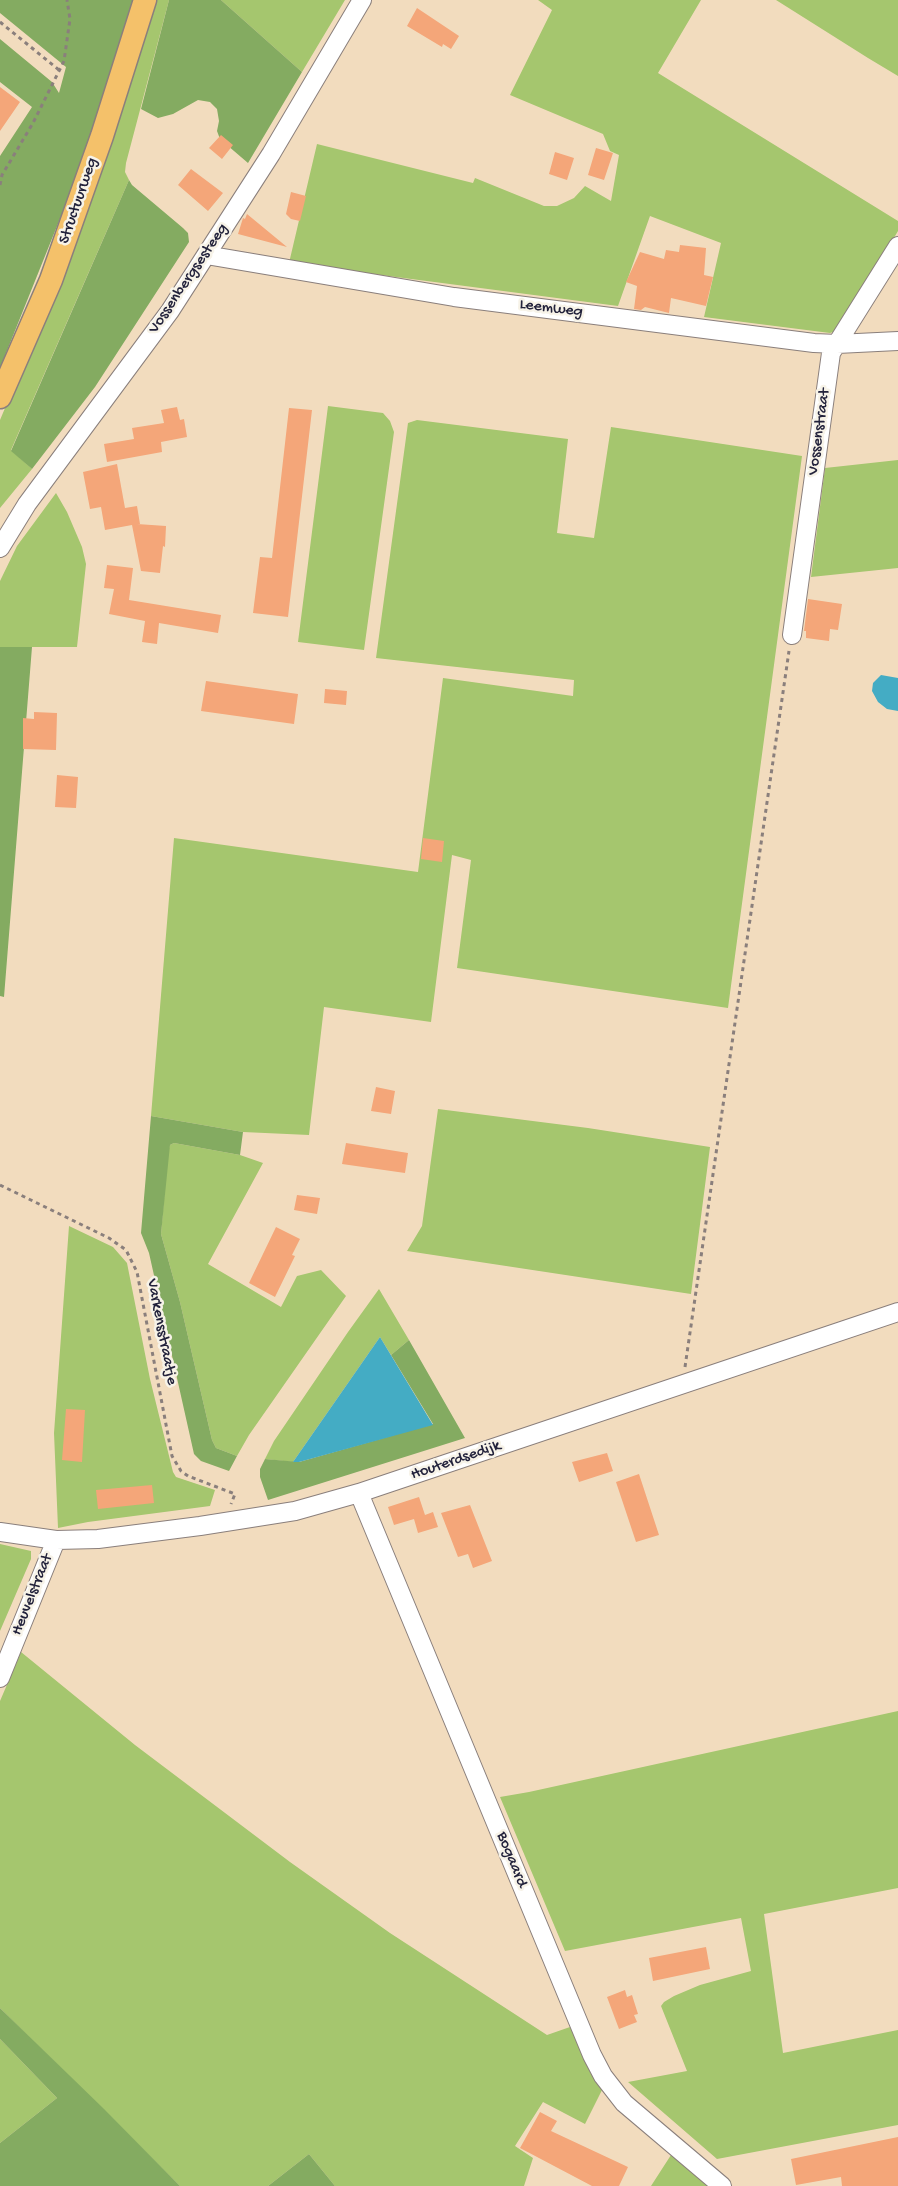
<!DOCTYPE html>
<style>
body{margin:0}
canvas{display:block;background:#f2dcbe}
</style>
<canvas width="898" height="2186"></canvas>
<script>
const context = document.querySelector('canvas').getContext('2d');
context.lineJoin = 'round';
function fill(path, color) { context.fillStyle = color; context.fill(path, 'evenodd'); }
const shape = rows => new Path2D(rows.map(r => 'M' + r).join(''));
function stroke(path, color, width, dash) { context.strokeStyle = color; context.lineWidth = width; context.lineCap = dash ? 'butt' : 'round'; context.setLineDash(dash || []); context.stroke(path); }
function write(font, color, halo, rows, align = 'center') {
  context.font = font + ' "Gochi Hand",sans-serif'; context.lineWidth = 5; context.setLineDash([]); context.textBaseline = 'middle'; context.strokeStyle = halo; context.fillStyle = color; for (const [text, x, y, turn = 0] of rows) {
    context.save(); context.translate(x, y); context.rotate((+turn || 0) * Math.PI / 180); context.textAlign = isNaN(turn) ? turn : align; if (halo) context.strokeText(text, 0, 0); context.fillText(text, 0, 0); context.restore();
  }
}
fill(shape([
 [156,0,169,0,126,163,125,172,129,180,11,450,32,469,0,508,0,420,61,275,128,90],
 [221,0,345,0,302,72],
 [538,0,701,0,658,73,898,221,898,231,839,330,830,333,704,317,721,243,650,216,618,306,289,263,317,144,473,183,475,178,544,206,557,206,574,198,585,186,611,201,619,155,610,151,603,134,510,95,552,10],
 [776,0,898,0,898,76,868,58],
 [328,406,383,413,390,421,394,432,364,650,298,642],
 [417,420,568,439,557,533,594,538,611,427,802,456,728,1008,457,968,471,860,452,855,431,1022,324,1007,309,1135,243,1132,151,1116,174,838,418,872,443,678,573,696,574,680,376,658,408,423],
 [898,460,898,568,811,577,825,468],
 [56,493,67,512,82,547,86,564,77,647,0,647,0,581,17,546],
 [438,1109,588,1128,710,1147,691,1294,407,1251,422,1226],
 [174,1143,240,1155,263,1163,208,1264,281,1307,297,1276,321,1270,346,1296,249,1435,237,1456,216,1448,212,1440,180,1302,161,1234,168,1152,170,1145],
 [69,1226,113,1247,127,1263,150,1379,173,1472,176,1477,215,1490,210,1506,88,1522,58,1528,54,1433],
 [379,1289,409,1340,391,1355,380,1337,293,1462,265,1459,274,1441,348,1332],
 [0,1544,31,1551,31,1559,0,1631],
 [21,1652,135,1745,290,1862,390,1933,547,2035,570,2027,602,2090,585,2124,543,2102,515,2146,533,2158,524,2186,335,2186,309,2154,268,2186,180,2186,0,2008,0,1701],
 [898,1711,898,1888,764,1914,783,2053,898,2030,898,2125,717,2159,628,2082,687,2071,661,2006,664,2002,674,1996,700,1985,751,1971,741,1918,565,1951,500,1797,529,1792],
 [0,2039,57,2098,0,2143],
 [671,2155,709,2186,651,2186]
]), '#a5c66e');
fill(shape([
 [0,0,136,0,88,149,0,368,0,156,32,107,0,82,0,39,52,82,59,93,66,67,0,13],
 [169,0,221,0,302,72,248,163,220,139,217,131,219,121,217,109,210,102,198,100,173,114,158,118,141,109],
 [129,180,132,185,183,228,188,233,189,242,95,387,32,469,11,451],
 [0,647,32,647,4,997,0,996],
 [151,1116,243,1132,240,1155,174,1143,170,1145,161,1234,180,1302,212,1440,216,1448,237,1456,229,1471,201,1461,194,1454,149,1253,141,1233],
 [409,1340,465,1438,268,1500,260,1477,260,1469,265,1459,299,1462,433,1424,391,1355],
 [0,2008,104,2109,180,2186,0,2186,0,2143,57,2098,0,2039],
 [309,2154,335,2186,268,2186]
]), '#84ab61');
fill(shape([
 [881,675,898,678,898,711,887,709,878,702,872,691,873,683],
 [380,1337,433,1425,299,1462,293,1462]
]), '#44acc4');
fill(shape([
 [417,8,459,36,451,49,443,44,442,47,407,26],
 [0,87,20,102,0,131],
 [221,135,233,145,222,159,209,148],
 [596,148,613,153,604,180,588,175],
 [555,152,574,158,567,180,549,174],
 [191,169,223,193,208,211,178,185],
 [291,192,306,196,300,221,291,219,286,214],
 [247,214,287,247,238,234,243,218,245,219],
 [680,245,706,248,704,275,713,277,706,306,671,298,669,313,645,307,641,310,634,309,637,286,626,282,640,252,664,259,666,250,679,252],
 [177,407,180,420,184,419,187,437,161,442,162,452,107,462,104,444,134,439,132,428,164,423,161,410],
 [289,408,312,410,288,617,253,613,260,557,272,558],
 [117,464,125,508,137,506,140,524,137,524,166,526,165,547,163,546,160,573,141,571,132,525,105,530,101,507,90,509,83,472],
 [107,565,133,568,129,600,221,615,218,633,159,623,157,644,142,642,145,621,109,614,114,589,104,588],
 [808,599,842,604,838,630,830,629,829,641,806,638,806,631,804,631],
 [206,681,298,694,294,724,201,711],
 [325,689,347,691,346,705,324,703],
 [34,712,57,713,56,750,23,749,23,718,34,719],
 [57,775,78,777,76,808,55,807],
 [423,838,444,841,442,862,421,859],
 [376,1087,395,1091,391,1114,371,1111],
 [346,1143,408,1153,405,1173,342,1164],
 [297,1195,320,1198,317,1214,294,1210],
 [276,1227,300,1239,292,1255,295,1256,275,1297,249,1283],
 [66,1409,85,1410,82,1462,62,1460],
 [607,1453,613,1471,579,1482,572,1462],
 [639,1474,659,1535,636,1542,616,1482],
 [152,1485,154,1503,98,1509,96,1490],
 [419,1497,425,1515,433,1512,438,1527,418,1533,414,1519,394,1525,388,1507],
 [470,1505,492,1561,473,1568,468,1554,458,1557,441,1513],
 [706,1947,710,1969,653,1981,649,1958],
 [625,1990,627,1997,632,1995,638,2014,634,2015,637,2022,619,2029,607,1997],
 [540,2112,557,2121,551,2131,628,2167,619,2186,592,2186,520,2148],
 [898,2137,898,2186,842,2186,841,2177,796,2185,791,2159]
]), '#f4a679');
const minor = shape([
 [206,255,454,297,814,343,837,344,898,341],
 [0,548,27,504,170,311,271,154,362,0],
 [792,635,831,353,898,246],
 [359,1493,592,2055,603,2076,624,2103,722,2186],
 [0,1532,56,1540,98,1539,200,1526,295,1511,359,1493,898,1312],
 [0,1678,56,1540]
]);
const major = shape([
 [0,397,51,280,102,136,145,0]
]);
stroke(minor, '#8a7f7c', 20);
stroke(major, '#8a7f7c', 25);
stroke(shape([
 [0,22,59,70],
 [0,185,2,175,33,123,64,61,70,19,67,0],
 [0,1185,109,1238,126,1250,137,1272,172,1456,181,1471,188,1476,235,1494,231,1504],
 [685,1367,789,651]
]), '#8a7f7c', 3, [4, 4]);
stroke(minor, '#fff', 18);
stroke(major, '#f4c16a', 22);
write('16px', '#22223b', '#f7f3e8', [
 ["Structuurweg",79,201,-71],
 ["Vossenbergsesteeg",189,279,-56],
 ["Leemweg",551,309,7],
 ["Vossenstraat",820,432,-82],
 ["Varkensstraatje",161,1332,79],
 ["Houterdsedijk",456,1461,-19],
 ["Heuvelstraat",33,1595,-68],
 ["Bogaard",511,1860,68]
]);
</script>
